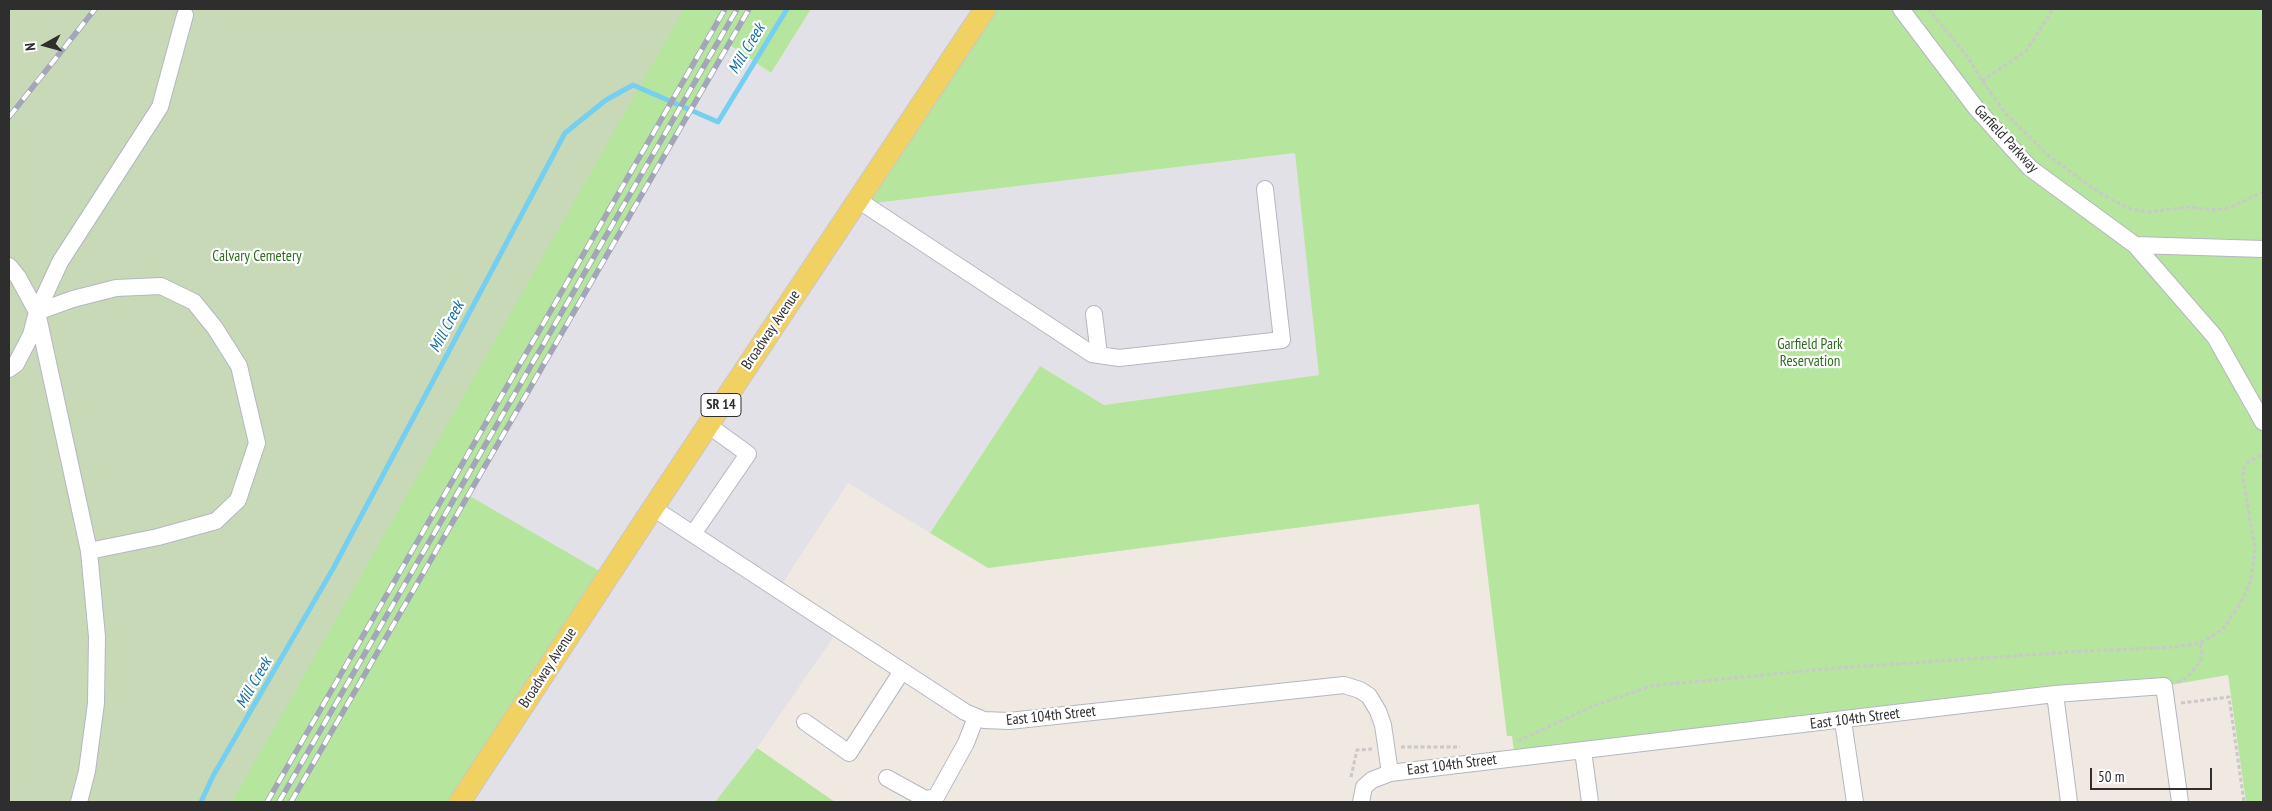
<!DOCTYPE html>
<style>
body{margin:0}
#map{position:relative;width:2272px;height:811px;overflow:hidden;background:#efe9e1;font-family:"PT Sans Narrow",sans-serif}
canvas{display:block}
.frame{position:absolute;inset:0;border:10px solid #2e2e2e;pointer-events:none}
.north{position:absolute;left:20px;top:20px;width:50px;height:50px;-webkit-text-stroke:4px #fff;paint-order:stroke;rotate:263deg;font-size:14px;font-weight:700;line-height:20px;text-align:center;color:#2e2e2e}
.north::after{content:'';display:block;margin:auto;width:18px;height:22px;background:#2e2e2e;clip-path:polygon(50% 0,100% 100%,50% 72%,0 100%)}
.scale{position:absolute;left:2090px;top:768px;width:122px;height:22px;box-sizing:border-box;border:2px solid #2e2e2e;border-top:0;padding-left:6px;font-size:15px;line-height:18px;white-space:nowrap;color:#2e2e2e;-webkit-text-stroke:4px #fff;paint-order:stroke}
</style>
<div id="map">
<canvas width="2272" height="811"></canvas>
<div class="frame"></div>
<div class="north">N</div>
<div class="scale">50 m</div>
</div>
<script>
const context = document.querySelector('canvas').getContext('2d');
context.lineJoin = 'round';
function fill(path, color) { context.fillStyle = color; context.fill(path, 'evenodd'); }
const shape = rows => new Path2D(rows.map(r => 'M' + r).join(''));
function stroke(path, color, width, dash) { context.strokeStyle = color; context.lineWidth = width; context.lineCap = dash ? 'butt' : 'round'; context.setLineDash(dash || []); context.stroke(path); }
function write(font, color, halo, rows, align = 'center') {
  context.font = font + ' "PT Sans Narrow",sans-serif'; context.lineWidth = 4.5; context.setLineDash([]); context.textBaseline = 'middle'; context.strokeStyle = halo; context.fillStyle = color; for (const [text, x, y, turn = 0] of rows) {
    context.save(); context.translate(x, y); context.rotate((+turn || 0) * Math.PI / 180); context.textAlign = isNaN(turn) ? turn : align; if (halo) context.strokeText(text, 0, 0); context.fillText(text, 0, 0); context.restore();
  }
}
fill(shape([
 [811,9,985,9,858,205,1295,153,1320,375,1104,405,1040,366,930,533,848,483,778,590,839,629,757,748,715,802,388,802,306,755,719,40,771,73]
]), '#e3e1e8');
fill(shape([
 [558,9,811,9,771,73,728,44,468,495,608,576,460,802,148,802],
 [985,9,2263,9,2263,802,2246,802,2228,675,2164,686,1515,758,1512,736,1507,736,1479,504,988,568,930,533,1040,366,1104,405,1319,375,1295,153,858,205],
 [757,748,835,802,715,802]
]), '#b6e59e');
fill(shape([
 [9,9,684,9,232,802,9,802]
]), '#c8d9b8');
stroke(shape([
 [201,802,213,776,334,567,565,133,606,100,633,85,718,122,787,9]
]), '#75cff0', 5);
const minor = shape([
 [1901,9,1976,108,2030,168,2135,245,2215,337,2263,422],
 [858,200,1092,354,1119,358,1282,340,1265,189],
 [2135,245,2263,249],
 [9,266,18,277,37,312,89,551,97,637,96,703,87,771,79,802],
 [37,312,73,299,116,288,161,286,194,302,215,328,239,366,257,443,238,500,216,521,158,537,89,551],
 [1094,314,1099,355],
 [9,369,16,364,31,335,37,312,60,262,160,107,185,15],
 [653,508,965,712,984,720,1009,721,1344,685,1360,690,1369,696,1378,711,1383,725,1390,773],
 [693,534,748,454,708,425],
 [2055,694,2069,802],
 [1843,721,1855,802],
 [805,722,849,753,902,671],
 [1583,751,1590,802],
 [887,778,925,799,936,797,966,743,976,717],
 [1361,802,1364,787,1372,780,1390,773,2055,694,2164,686,2180,802]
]);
const major = shape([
 [460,802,653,508,985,9]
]);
stroke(minor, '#b4b7c1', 18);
stroke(major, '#c9c9c9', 23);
stroke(shape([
 [1928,9,1967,56,1982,81,2007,115,2048,155,2091,187,2112,200,2131,209,2149,212,2190,207,2212,210,2229,208,2263,192],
 [1982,81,2026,51,2053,9],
 [2177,682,2187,678,2200,662,2202,652,2200,643],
 [2181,703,2229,697,2244,802],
 [1518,741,1593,706,1651,686,1836,668,2086,651,2175,647,2200,643,2222,630,2240,604,2251,581,2255,549,2243,478,2244,468,2249,461,2263,455],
 [1401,747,1460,747],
 [1351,777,1357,750,1372,749]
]), '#c9c9c9', 3, [4, 2.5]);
stroke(minor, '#fff', 16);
stroke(major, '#f2d163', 21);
const rail = shape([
 [9,117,95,9],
 [267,802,725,9],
 [279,802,737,9],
 [291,802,749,9]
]);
stroke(rail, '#a3a6b8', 5.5);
stroke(rail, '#fff', 4, [11]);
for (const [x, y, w] of [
 [721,405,40]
]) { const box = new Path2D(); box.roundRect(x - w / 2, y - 11.5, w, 23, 4); context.fillStyle = '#fff'; context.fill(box); stroke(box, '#2e2e2e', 1); }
write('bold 14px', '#2e2e2e', null, [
 ["SR 14",721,405]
]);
write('15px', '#2e2e2e', '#fff', [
 ["Garfield Parkway",2006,139,47],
 ["Broadway Avenue",771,330,-56],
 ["Broadway Avenue",548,668,-57],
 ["East 104th Street",1051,716,-6],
 ["East 104th Street",1855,719,-7],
 ["East 104th Street",1452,765,-7]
]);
write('15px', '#2c6e1b', '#fff', [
 ["Calvary Cemetery",257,257],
 ["Garfield Park",1810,345],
 ["Reservation",1810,362]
]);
write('italic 16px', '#0d6fa3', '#fff', [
 ["Mill Creek",747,49,-59],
 ["Mill Creek",447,327,-62],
 ["Mill Creek",254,683,-60]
]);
</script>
